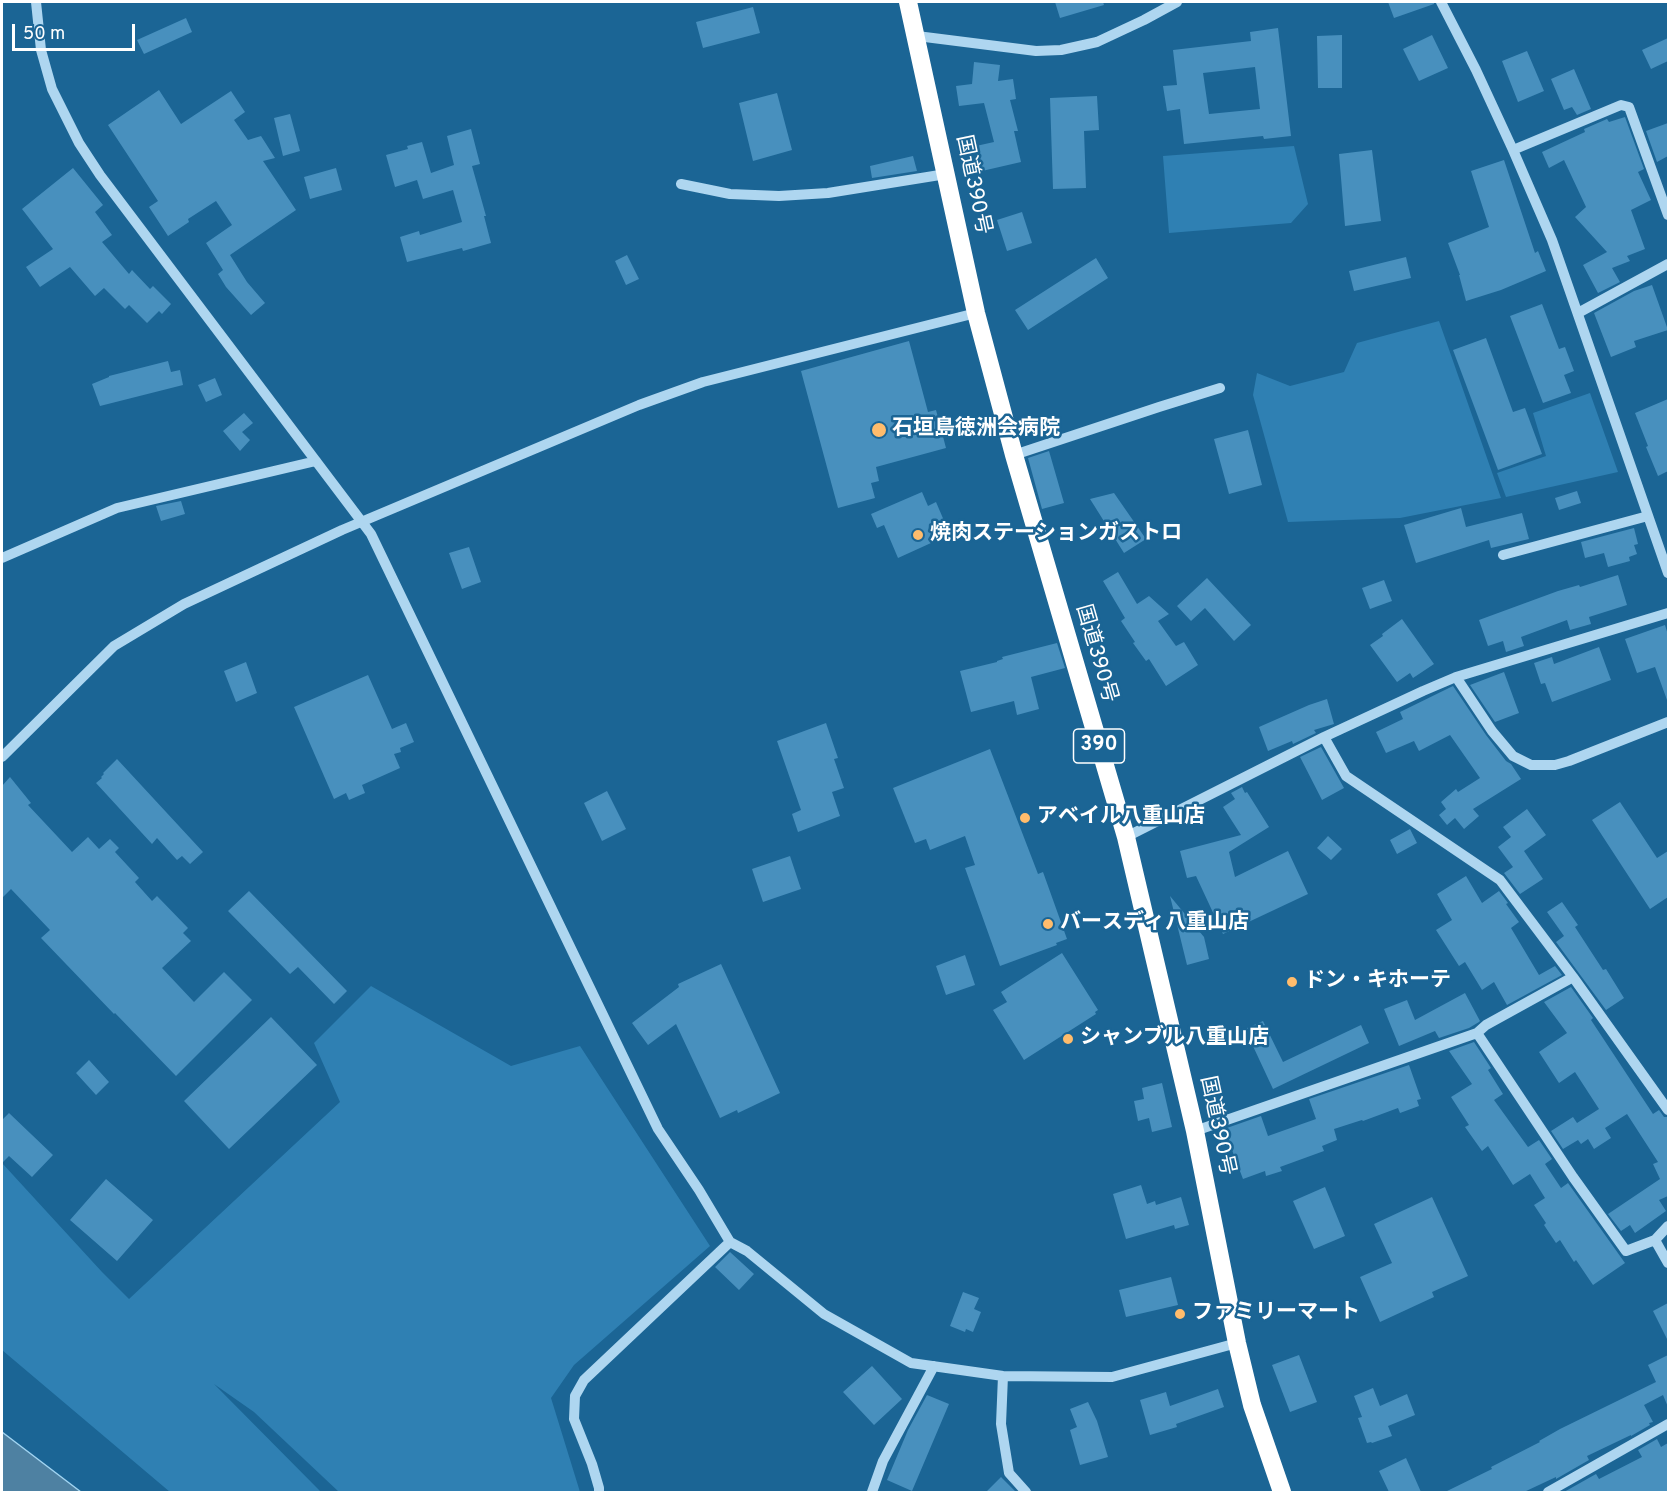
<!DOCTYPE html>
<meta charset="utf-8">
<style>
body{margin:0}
#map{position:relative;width:1670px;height:1494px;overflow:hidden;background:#1b6595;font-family:Overpass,sans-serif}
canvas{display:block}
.frame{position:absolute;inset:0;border:3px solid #fff;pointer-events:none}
.scale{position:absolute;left:12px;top:24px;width:123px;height:27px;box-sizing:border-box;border:3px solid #fff;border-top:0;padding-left:8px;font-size:18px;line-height:21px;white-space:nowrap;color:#fff;-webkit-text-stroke:4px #1b6595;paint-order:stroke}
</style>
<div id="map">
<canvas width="1670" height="1494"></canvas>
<div class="frame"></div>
<div class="scale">50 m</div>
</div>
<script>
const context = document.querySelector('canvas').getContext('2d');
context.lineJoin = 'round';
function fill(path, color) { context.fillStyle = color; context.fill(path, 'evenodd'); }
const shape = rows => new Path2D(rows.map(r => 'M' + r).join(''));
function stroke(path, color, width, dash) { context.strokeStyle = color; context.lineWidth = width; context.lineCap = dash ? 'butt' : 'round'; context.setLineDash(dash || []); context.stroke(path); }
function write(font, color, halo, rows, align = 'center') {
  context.font = font + ' Overpass,"Noto Sans JP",sans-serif'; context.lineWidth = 5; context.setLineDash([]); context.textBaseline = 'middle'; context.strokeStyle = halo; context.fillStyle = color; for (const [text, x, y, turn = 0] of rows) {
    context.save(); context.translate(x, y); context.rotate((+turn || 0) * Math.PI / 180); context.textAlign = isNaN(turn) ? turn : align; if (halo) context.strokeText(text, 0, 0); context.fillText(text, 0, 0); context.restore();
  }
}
fill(shape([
 [1294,146,1308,204,1291,223,1169,233,1163,156],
 [1439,321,1501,498,1400,518,1288,522,1253,395,1257,373,1290,386,1344,372,1357,343],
 [1590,393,1618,472,1506,497,1497,473,1546,456,1533,413],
 [371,986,511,1066,580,1046,710,1246,574,1365,551,1398,580,1492,339,1492,254,1412,214,1384,321,1492,170,1492,2,1350,2,1163,102,1272,129,1299,340,1102,314,1043]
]), '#2f80b3');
const water = shape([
 [2,1432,81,1492,2,1492,2,1432]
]);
fill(water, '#4e81a2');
stroke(water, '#a1d4f1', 1.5);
fill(shape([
 [1055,2,1103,2,1104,5,1060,18],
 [1388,2,1434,2,1434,4,1394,18],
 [753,7,760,33,703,48,696,22],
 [186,18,192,32,144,54,137,40],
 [1278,28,1291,136,1264,139,1263,136,1184,144,1180,109,1167,111,1163,86,1177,85,1173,50,1251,41,1250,32],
 [1255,67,1260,109,1209,114,1203,73],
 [1342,35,1342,88,1318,88,1317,36],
 [1432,35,1448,68,1419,81,1403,49],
 [1668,38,1668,61,1651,69,1642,50],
 [1527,51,1544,91,1518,102,1502,61],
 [974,62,1000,65,998,81,1013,79,1016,99,1010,100,1018,131,1014,131,1021,162,982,171,976,146,994,142,984,103,959,106,956,86,972,84],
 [1574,69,1591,109,1577,115,1572,107,1564,110,1551,79],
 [159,90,181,124,231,91,245,112,234,120,248,140,261,136,275,158,263,161,296,210,230,255,247,282,265,303,251,315,226,287,218,274,223,270,206,243,232,225,216,201,188,219,189,222,168,236,149,207,158,201,108,125],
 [777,93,792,150,753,161,739,103],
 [1097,96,1099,130,1084,131,1086,188,1053,189,1050,98],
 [290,114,300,151,283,156,274,118],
 [1625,117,1644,169,1638,172,1651,200,1631,210,1645,249,1627,256,1630,261,1612,268,1620,282,1598,293,1583,265,1607,252,1575,217,1586,207,1564,160,1549,168,1542,152,1585,132,1584,129,1607,119,1609,122],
 [1668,123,1668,156,1657,162,1646,131],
 [471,129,480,164,472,166,486,216,484,216,491,243,463,251,462,248,407,262,400,237,419,231,420,235,462,222,453,190,423,199,417,180,395,187,386,155,408,149,407,146,422,142,431,173,454,165,447,136],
 [1372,150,1381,221,1345,226,1339,154],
 [913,156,917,171,872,178,870,166],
 [1504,160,1535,253,1538,251,1546,271,1501,290,1466,301,1459,275,1460,275,1448,243,1489,227,1471,171],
 [73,168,103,205,95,212,112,235,102,242,129,274,132,270,150,289,153,286,171,304,162,314,159,311,147,323,129,305,125,309,104,288,95,296,70,267,40,287,26,267,53,249,22,209],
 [336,168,342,190,310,199,304,177],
 [1022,212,1032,243,1007,251,997,220],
 [627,255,639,279,626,285,615,261],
 [1406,257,1411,278,1354,291,1349,271],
 [1096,258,1108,278,1028,330,1015,310],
 [1652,285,1668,330,1634,341,1636,347,1611,357,1594,313,1634,291],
 [1542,304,1559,349,1565,347,1574,371,1564,375,1571,393,1543,403,1510,316],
 [1486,338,1513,412,1525,408,1542,454,1498,470,1453,350],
 [909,341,928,412,936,410,946,448,876,467,879,481,871,483,875,498,838,508,801,371],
 [168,361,171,372,180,370,183,385,100,406,92,384,109,377,109,376],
 [215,378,222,395,206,402,198,385],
 [1668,399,1668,471,1658,476,1646,447,1648,446,1635,413],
 [244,413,253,423,242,432,250,440,240,451,223,431],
 [1248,430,1262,485,1229,494,1214,439],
 [1049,451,1064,503,1042,509,1028,458],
 [1577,491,1581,503,1559,510,1555,498],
 [922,492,928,506,936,502,945,523,937,526,942,538,898,558,884,525,877,528,871,514],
 [1114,493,1146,539,1124,553,1090,499],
 [181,501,185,514,161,521,156,506],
 [1461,508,1466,527,1522,513,1529,539,1491,548,1489,540,1416,563,1404,525],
 [1634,528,1638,544,1634,545,1637,554,1629,557,1630,561,1608,567,1604,553,1585,558,1581,542],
 [469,547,481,582,462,589,449,553],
 [1118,572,1137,604,1149,596,1169,614,1158,621,1176,646,1184,642,1198,665,1166,686,1149,659,1146,661,1133,643,1135,642,1121,621,1125,618,1103,581],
 [1618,575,1627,605,1589,617,1591,624,1570,630,1567,620,1521,637,1524,646,1506,652,1503,641,1488,646,1479,620,1558,591,1579,585,1580,587],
 [1207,578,1251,625,1234,641,1205,608,1191,621,1177,606],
 [1384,580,1392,601,1370,609,1362,588],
 [1402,619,1434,664,1413,678,1410,673,1397,682,1370,645,1383,636,1382,634],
 [1665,625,1668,635,1668,700,1667,700,1655,667,1637,673,1625,639],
 [1057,643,1065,668,1031,677,1039,709,1017,715,1014,701,971,712,960,671,997,662,997,661,1003,659,1002,657],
 [1599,647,1611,680,1552,702,1545,683,1541,684,1534,663,1552,657,1554,664],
 [246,662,257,693,236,702,224,671],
 [1504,672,1519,713,1495,722,1470,685],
 [368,675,392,729,406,723,414,742,400,748,401,752,394,754,400,768,362,785,365,793,349,800,346,793,334,799,294,707],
 [1453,686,1486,735,1506,761,1511,764,1521,779,1473,809,1479,816,1464,829,1455,818,1447,825,1439,815,1446,809,1441,802,1456,789,1458,792,1480,778,1450,735,1419,751,1414,741,1386,753,1376,732,1403,719,1400,712],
 [1327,699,1334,724,1314,730,1316,733,1293,744,1292,741,1268,751,1259,727,1309,705],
 [826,723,838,758,834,759,844,788,832,792,840,816,798,832,792,814,801,810,777,741],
 [1321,747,1344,788,1322,800,1300,757],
 [990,749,1038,874,1043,872,1067,939,1056,943,1057,945,1000,966,965,868,975,865,965,836,930,850,926,839,915,843,893,788],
 [117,759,203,852,190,864,182,856,177,860,157,838,152,844,96,783,102,778,101,777,104,774,103,773],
 [10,777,31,803,28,805,72,852,88,837,99,849,110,839,119,848,115,852,139,878,135,882,152,901,157,896,188,928,183,933,191,941,162,968,194,1002,224,972,252,1000,176,1076,115,1013,114,1014,41,938,50,930,11,889,2,898,2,786],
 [1242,787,1245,793,1247,792,1269,827,1229,852,1235,877,1288,851,1308,894,1223,934,1196,876,1187,878,1180,851,1241,835,1223,807,1235,799,1231,793],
 [607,791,626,829,602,841,584,803],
 [1620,802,1657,858,1668,851,1668,897,1650,909,1592,820],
 [1527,809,1546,835,1524,851,1543,879,1520,894,1504,873,1513,867,1498,847,1511,837,1503,827],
 [1410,829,1417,843,1397,854,1390,840],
 [1328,836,1342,849,1331,860,1317,848],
 [790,856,801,889,763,902,752,869],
 [1466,876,1482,903,1499,891,1508,903,1506,904,1519,922,1511,928,1539,975,1555,966,1562,975,1507,1005,1494,982,1482,990,1465,962,1459,966,1436,930,1452,920,1437,894],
 [249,891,347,991,334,1004,298,967,290,974,228,911],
 [1170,896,1204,937,1209,959,1187,965],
 [1562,902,1578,925,1575,927,1603,970,1606,969,1624,998,1606,1010,1556,942,1564,936,1547,912],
 [1062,953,1098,1010,1095,1012,1096,1014,1024,1060,993,1010,1007,1002,1001,992],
 [965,955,975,985,946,995,936,966],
 [721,964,780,1093,738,1113,737,1110,720,1118,676,1024,648,1045,632,1023,679,987,678,984],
 [1571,987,1593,1018,1591,1020,1653,1114,1659,1110,1664,1117,1668,1117,1668,1197,1668,1196,1659,1200,1666,1211,1635,1233,1630,1225,1621,1231,1608,1214,1660,1179,1653,1164,1658,1162,1627,1114,1605,1128,1611,1138,1594,1149,1588,1139,1581,1144,1578,1140,1563,1149,1551,1131,1573,1117,1577,1123,1599,1109,1575,1072,1559,1083,1539,1052,1567,1033,1544,1002],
 [1465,993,1480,1021,1479,1022,1469,1028,1439,1038,1435,1031,1399,1046,1384,1009,1407,1000,1415,1020],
 [271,1017,317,1065,229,1149,184,1101],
 [1263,1021,1283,1062,1361,1025,1369,1043,1273,1089,1245,1029],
 [1474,1042,1491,1068,1488,1070,1503,1094,1494,1100,1528,1147,1539,1140,1552,1159,1545,1164,1561,1188,1568,1183,1625,1263,1593,1285,1576,1260,1574,1262,1560,1240,1556,1243,1544,1225,1546,1223,1534,1205,1545,1198,1530,1174,1513,1185,1488,1146,1482,1151,1465,1127,1469,1125,1451,1097,1472,1084,1449,1051],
 [89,1060,109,1082,96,1095,76,1073],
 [1409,1065,1421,1099,1417,1100,1419,1106,1400,1113,1398,1108,1363,1121,1362,1120,1334,1129,1337,1140,1322,1146,1324,1151,1280,1167,1282,1171,1266,1176,1265,1171,1243,1179,1224,1129,1261,1116,1268,1136,1316,1119,1309,1099],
 [1162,1083,1172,1127,1152,1132,1149,1118,1138,1121,1134,1101,1144,1099,1142,1088],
 [9,1113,53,1155,32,1177,9,1156,2,1163,2,1120],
 [106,1179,153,1220,117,1261,70,1220],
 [1141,1185,1147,1204,1155,1201,1156,1205,1181,1197,1189,1225,1175,1229,1174,1225,1126,1239,1113,1194],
 [1325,1187,1345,1236,1314,1249,1293,1201],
 [1432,1197,1468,1276,1432,1292,1434,1297,1380,1322,1360,1277,1392,1263,1374,1224],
 [730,1252,754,1274,739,1290,715,1267],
 [1171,1277,1178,1305,1126,1317,1119,1290],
 [963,1292,979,1298,974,1309,981,1312,973,1332,966,1329,965,1332,950,1326],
 [1668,1303,1668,1341,1653,1311],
 [1299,1355,1317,1402,1290,1412,1272,1365],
 [1668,1355,1668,1407,1663,1395,1644,1405,1653,1422,1649,1423,1650,1425,1631,1436,1631,1435,1587,1456,1589,1460,1556,1479,1556,1477,1524,1492,1445,1492,1492,1469,1491,1467,1540,1442,1539,1441,1560,1429,1656,1382,1648,1365],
 [872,1366,902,1399,874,1425,843,1392],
 [1373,1388,1380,1406,1407,1394,1415,1415,1388,1426,1392,1436,1372,1443,1371,1442,1367,1443,1358,1418,1362,1417,1354,1396],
 [1218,1389,1224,1407,1176,1424,1177,1427,1150,1435,1140,1400,1166,1392,1170,1406],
 [927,1395,949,1404,912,1491,887,1480,908,1430],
 [1088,1402,1097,1421,1108,1457,1080,1465,1070,1430,1077,1427,1070,1409],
 [1657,1439,1661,1447,1668,1443,1668,1492,1564,1492,1596,1474,1599,1479,1642,1457,1638,1450],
 [1406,1458,1421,1492,1389,1492,1379,1471],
 [1001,1477,1016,1492,986,1492]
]), '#4890be');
stroke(shape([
 [36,2,41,50,52,89,79,143,100,175,371,534,658,1129,699,1190,730,1242,747,1251,824,1314,911,1363,1003,1376,1112,1377,1237,1343],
 [1441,2,1476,70,1513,150,1552,240,1668,573],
 [917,36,1036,51,1061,50,1097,42,1144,20,1177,2],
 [1513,150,1621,105,1629,107,1668,215],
 [681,184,730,194,779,196,828,193,946,174],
 [1578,313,1668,264],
 [1014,455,1159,407,1220,388],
 [1503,555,1648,516],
 [2,558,117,508,316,461],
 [1456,677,1492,731,1513,756,1531,765,1555,765,1569,761,1668,722],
 [1324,737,1346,776,1500,880,1573,977,1668,1110],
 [2,757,114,646,184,604,342,530,639,405,703,382,976,313],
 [1126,837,1324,737,1423,691,1456,677,1668,613],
 [1477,1033,1486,1025,1573,977],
 [1195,1131,1477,1033,1573,1177,1626,1251,1655,1240,1668,1263],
 [1655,1240,1668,1226],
 [1003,1376,1001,1424,1009,1473,1026,1492],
 [599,1492,599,1488,592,1464,574,1419,575,1396,584,1380,730,1242],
 [872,1492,883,1461,934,1366],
 [1548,1492,1668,1424]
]), '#aed6f0', 10);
stroke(shape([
 [908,2,976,313,1014,455,1126,837,1195,1131,1237,1343,1252,1405,1282,1492]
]), '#fff', 18);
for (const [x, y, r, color] of [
 [879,430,8,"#ffbc6c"],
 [918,535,6,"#ffbc6c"],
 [1025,818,6,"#ffbc6c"],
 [1048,924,6,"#ffbc6c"],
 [1292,982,6,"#ffbc6c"],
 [1068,1039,6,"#ffbc6c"],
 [1180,1314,6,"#ffbc6c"]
]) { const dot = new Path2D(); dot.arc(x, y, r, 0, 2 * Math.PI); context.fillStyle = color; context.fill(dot); stroke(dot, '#1b6595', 2); }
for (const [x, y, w] of [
 [1099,746,51]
]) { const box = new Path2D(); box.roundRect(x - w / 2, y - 17, w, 34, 4.5); context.fillStyle = '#1b6595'; context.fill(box); stroke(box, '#fff', 1.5); }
write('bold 20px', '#fff', null, [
 ["390",1099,746]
]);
write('21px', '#fff', '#1b6595', [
 ["国道390号",972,185,78],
 ["国道390号",1095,654,74],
 ["国道390号",1216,1126,78]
]);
write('bold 21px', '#fff', '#1b6595', [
 ["石垣島徳洲会病院",892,430],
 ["焼肉ステーションガストロ",930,535],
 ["アベイル八重山店",1037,818],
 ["バースディ八重山店",1060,924],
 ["ドン・キホーテ",1304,982],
 ["シャンブル八重山店",1080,1039],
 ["ファミリーマート",1192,1314]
], 'left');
</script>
